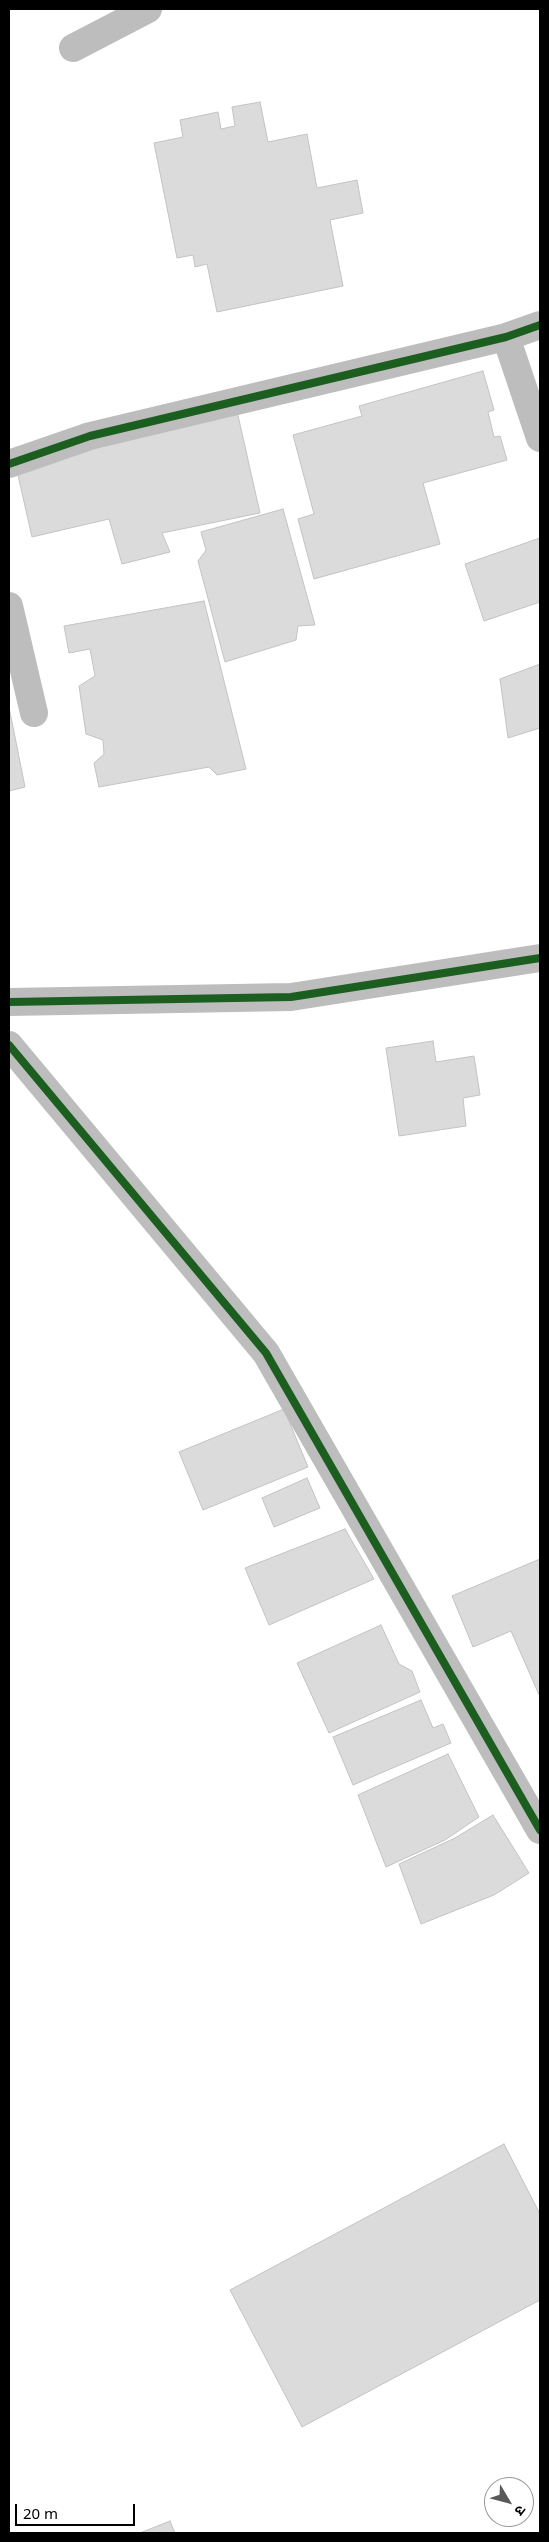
<!DOCTYPE html>
<meta charset="utf-8">
<style>
body{margin:0}
#map{position:relative;width:549px;height:2542px;overflow:hidden;background:#fff;font-family:"Noto Sans","Noto Sans Devanagari",sans-serif}
canvas{display:block}
.frame{position:absolute;inset:0;border:10px solid #000;pointer-events:none}
.north{position:absolute;left:484px;top:2477px;width:50px;height:50px;box-sizing:border-box;background:#fff;border:1px solid #999;border-radius:50%;rotate:127deg;font-size:14px;font-weight:700;line-height:20px;text-align:center;color:#000}
.north::after{content:'';display:block;margin:auto;width:18px;height:22px;background:#595959;clip-path:polygon(50% 0,100% 100%,50% 72%,0 100%)}
.scale{position:absolute;left:15px;top:2504px;width:120px;height:22px;box-sizing:border-box;border:2px solid #000;border-top:0;padding-left:6px;font-size:15px;line-height:18px;white-space:nowrap;color:#000;-webkit-text-stroke:4px #fff;paint-order:stroke}
</style>
<div id="map">
<canvas width="549" height="2542"></canvas>
<div class="frame"></div>
<div class="north">उ</div>
<div class="scale">20 m</div>
</div>
<script>
const context = document.querySelector('canvas').getContext('2d');
context.lineJoin = 'round';
function fill(path, color) { context.fillStyle = color; context.fill(path, 'evenodd'); }
const shape = rows => new Path2D(rows.map(r => 'M' + r).join(''));
function stroke(path, color, width, dash) { context.strokeStyle = color; context.lineWidth = width; context.lineCap = dash ? 'butt' : 'round'; context.setLineDash(dash || []); context.stroke(path); }
const building = shape([
 [260,102,268,142,307,134,317,188,357,180,363,213,330,220,343,286,217,312,207,264,195,267,193,255,177,258,154,143,183,137,180,120,218,112,221,129,235,126,232,107,260,102],
 [483,371,494,410,488,412,494,437,500,436,507,460,423,483,440,544,314,579,298,519,314,514,293,435,362,416,359,406,483,371],
 [237,411,260,513,162,533,170,552,122,564,109,519,32,537,15,462,237,411],
 [283,509,315,625,298,626,296,640,225,662,198,561,206,550,201,532,283,509],
 [540,538,540,602,484,621,465,564,540,538],
 [204,601,246,769,217,775,209,767,99,787,94,763,104,754,103,740,86,734,79,686,95,676,90,649,69,653,64,626,204,601],
 [540,664,540,728,508,738,500,679,540,664],
 [9,707,25,787,9,791,9,707],
 [433,1041,436,1062,474,1056,480,1095,463,1098,466,1126,399,1136,386,1048,433,1041],
 [284,1409,308,1467,203,1510,179,1452,284,1409],
 [307,1478,320,1508,274,1527,262,1498,307,1478],
 [345,1529,374,1579,269,1625,245,1568,345,1529],
 [540,1559,540,1697,511,1631,473,1647,452,1596,540,1559],
 [381,1625,399,1664,412,1671,420,1692,329,1733,297,1663,381,1625],
 [421,1700,433,1728,443,1724,451,1743,353,1785,333,1737,421,1700],
 [448,1754,479,1817,445,1840,386,1867,358,1795,448,1754],
 [493,1815,529,1873,494,1895,421,1924,399,1864,455,1838,493,1815],
 [504,2144,540,2214,540,2300,302,2427,230,2290,504,2144],
 [170,2521,175,2533,140,2533,170,2521]
]);
fill(building, '#dbdbdb');
stroke(building, '#c3c3c3', 1);
stroke(shape([
 [73,48,148,9],
 [506,337,540,438],
 [9,464,90,436,506,337,540,325],
 [9,606,34,713],
 [9,1045,266,1353,540,1830]
]), '#bdbdbd', 28);
stroke(shape([
 [9,1002,291,997,540,958]
]), '#bdbdbd', 28);
stroke(shape([
 [9,464,90,436,506,337,540,325],
 [9,1002,291,997,540,958],
 [9,1045,266,1353,540,1830]
]), '#1b5e20', 8);
</script>
